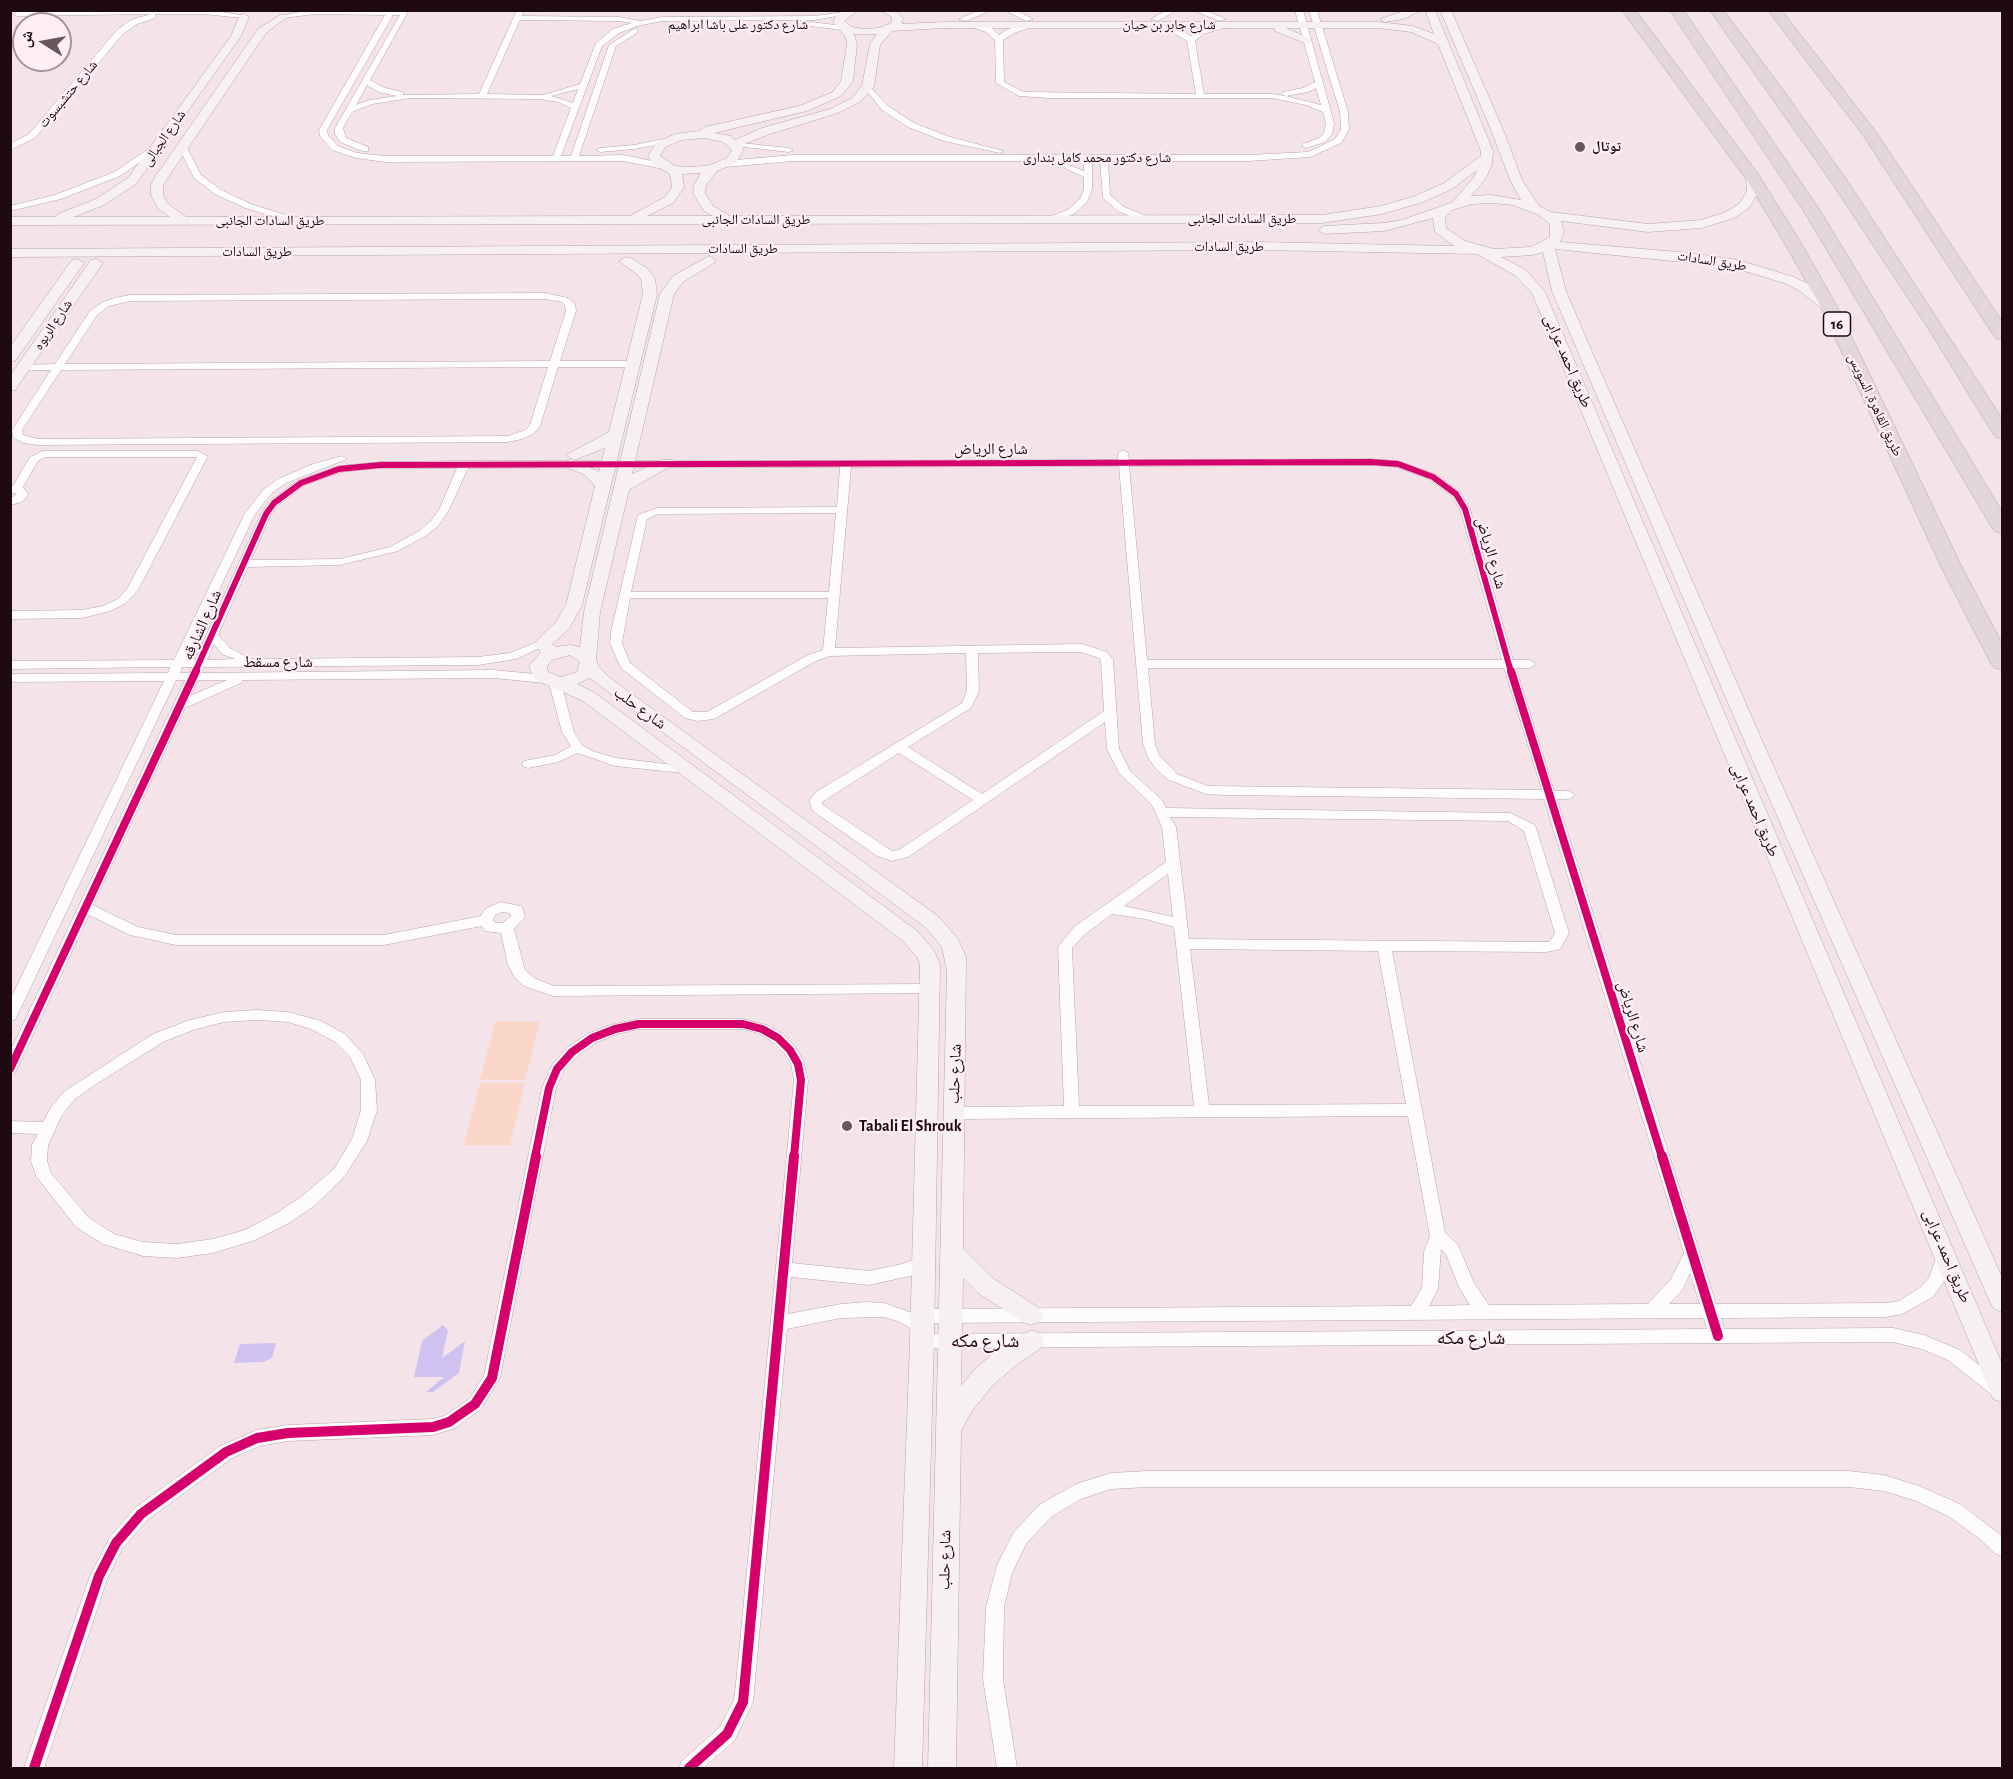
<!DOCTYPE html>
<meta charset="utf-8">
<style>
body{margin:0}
#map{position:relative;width:2013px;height:1779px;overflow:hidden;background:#f4e4ea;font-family:"Alegreya Sans","Noto Naskh Arabic",sans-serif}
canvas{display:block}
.frame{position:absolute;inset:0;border:12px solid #1f0913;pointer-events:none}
.north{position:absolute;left:12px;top:12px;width:60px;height:60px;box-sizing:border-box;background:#feeff5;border:2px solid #a5939b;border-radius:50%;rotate:281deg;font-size:16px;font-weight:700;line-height:24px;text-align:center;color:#1f0913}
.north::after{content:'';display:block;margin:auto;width:21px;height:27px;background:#6a565e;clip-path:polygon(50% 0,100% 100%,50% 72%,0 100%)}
</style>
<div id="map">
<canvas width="2013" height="1779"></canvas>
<div class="frame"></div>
<div class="north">ش</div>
</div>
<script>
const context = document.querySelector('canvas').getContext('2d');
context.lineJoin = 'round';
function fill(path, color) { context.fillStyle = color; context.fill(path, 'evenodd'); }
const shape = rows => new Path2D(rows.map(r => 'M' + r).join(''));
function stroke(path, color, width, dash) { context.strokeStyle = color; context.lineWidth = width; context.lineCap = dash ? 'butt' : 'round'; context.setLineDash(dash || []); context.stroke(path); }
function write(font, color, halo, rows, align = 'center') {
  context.font = font + ' "Alegreya Sans","Noto Naskh Arabic",sans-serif'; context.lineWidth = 4.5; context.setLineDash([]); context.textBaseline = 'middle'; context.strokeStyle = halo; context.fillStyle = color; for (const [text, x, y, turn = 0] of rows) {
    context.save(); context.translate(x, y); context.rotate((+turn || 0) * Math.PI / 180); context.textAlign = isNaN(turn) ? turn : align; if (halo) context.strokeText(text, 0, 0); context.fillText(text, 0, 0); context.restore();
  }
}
fill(shape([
 [496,1021,539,1022,525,1080,480,1080],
 [480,1083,525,1083,510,1145,464,1145]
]), '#f9d6c7');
fill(shape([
 [443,1325,448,1330,442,1358,465,1341,459,1373,433,1392,426,1392,444,1377,414,1377,422,1341],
 [276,1343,272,1358,263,1362,234,1363,240,1344]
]), '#d0c2f0');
const street = shape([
 [46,10,210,10,247,16,243,18,203,14,155,14,156,18,137,24,123,34,35,138,10,150,10,144,29,134,117,30,131,20,151,14,17,16,13,14,17,12,46,10],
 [310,10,409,10,370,80,385,88,403,92,403,95,479,94,517,10,523,10,522,16,619,17,641,21,662,17,814,16,845,12,849,14,814,20,662,21,637,26,619,33,602,46,561,156,571,156,609,45,634,29,637,29,637,33,616,46,579,156,623,155,667,164,667,168,664,169,623,161,385,162,356,158,332,150,320,136,319,130,385,15,315,14,284,18,280,16,310,10],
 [393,15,400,15,335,128,335,134,340,142,362,151,368,151,368,147,346,138,343,128,352,112,372,104,411,98,539,99,558,102,571,108,553,156,385,156,357,153,338,146,328,135,327,130,393,15],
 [520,20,619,21,632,23,613,29,596,43,580,84,543,95,487,94,520,20],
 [367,85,379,92,397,96,370,100,356,105,367,85],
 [578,89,573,103,551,96,578,89],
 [980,10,992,10,966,21,959,19,980,10],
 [1004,10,1015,10,1033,19,1026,21,1004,10],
 [1167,10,1177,10,1158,21,1151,19,1167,10],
 [1192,10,1204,10,1226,19,1219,21,1192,10],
 [1295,10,1303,10,1334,123,1332,134,1325,142,1306,148,1302,146,1303,144,1319,138,1324,133,1326,123,1323,112,1306,105,1272,98,1049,98,1019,96,996,83,995,40,986,32,967,25,971,23,992,28,999,35,1008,29,1032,23,1032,27,1014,33,1003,40,1004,82,1024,92,1196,94,1187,41,1170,31,1152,25,1156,23,1176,27,1191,36,1197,30,1225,23,1228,23,1228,27,1203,34,1195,41,1204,94,1272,94,1285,96,1282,94,1283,92,1303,88,1315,82,1295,10],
 [1316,88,1321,105,1286,96,1308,92,1316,88],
 [1309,10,1317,10,1348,112,1349,129,1341,143,1310,157,1248,161,1108,161,1110,195,1124,207,1149,217,1149,221,1143,221,1118,211,1103,198,1100,161,1092,161,1092,189,1087,202,1075,213,1053,222,1050,221,1050,217,1069,209,1080,199,1084,189,1084,177,1049,161,793,161,725,167,721,164,725,161,793,155,1248,155,1308,152,1335,139,1341,129,1340,112,1309,10],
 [1059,161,1084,161,1084,171,1059,161],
 [812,22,843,26,847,28,843,30,809,26,808,24,812,22],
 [868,85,888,106,914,123,950,137,1004,151,1000,153,944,141,908,127,882,110,864,87,868,85],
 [669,138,672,138,672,142,634,149,600,152,596,150,600,148,634,145,669,138],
 [732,142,789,148,793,150,789,152,735,146,731,144,732,142],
 [179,144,185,144,201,175,221,190,251,204,304,221,300,224,245,208,215,194,194,178,178,146,179,144],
 [153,146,160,148,120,176,61,199,10,211,10,206,55,195,114,172,153,146],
 [545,293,568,298,575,304,576,311,560,361,632,361,637,364,632,367,558,367,540,426,533,434,522,439,508,442,38,445,23,443,13,437,12,430,51,370,25,370,20,367,22,365,55,364,90,311,103,302,114,298,130,295,545,293],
 [545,299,562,302,565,305,566,311,550,361,65,364,97,315,109,306,130,301,545,299],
 [548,367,530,425,525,430,508,436,38,439,23,435,22,430,61,370,548,367],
 [1123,450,1128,453,1129,460,1371,459,1398,461,1437,475,1460,492,1470,509,1513,660,1530,660,1536,664,1530,668,1516,668,1554,791,1569,791,1575,795,1569,799,1557,799,1716,1304,1886,1303,1899,1301,1921,1287,1929,1278,1939,1250,1945,1248,1951,1250,1953,1255,1944,1281,1933,1297,1902,1314,1886,1317,1721,1318,1724,1329,1893,1328,1924,1335,1960,1350,2002,1383,2002,1400,1996,1398,1948,1360,1922,1349,1893,1342,922,1348,916,1346,914,1341,916,1336,920,1334,900,1322,884,1317,841,1318,787,1329,753,1702,734,1741,703,1768,679,1768,682,1761,720,1727,734,1700,736,1684,794,1080,791,1064,785,1054,773,1042,758,1033,743,1029,639,1029,617,1034,597,1042,577,1056,563,1072,556,1088,500,1378,481,1409,455,1428,433,1435,288,1441,259,1446,232,1458,147,1520,122,1549,107,1579,44,1768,24,1768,90,1576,110,1537,135,1508,220,1446,257,1430,288,1425,433,1419,444,1416,469,1399,484,1376,542,1088,552,1065,567,1048,587,1034,610,1025,639,1019,743,1019,767,1025,783,1034,795,1046,803,1060,808,1080,792,1263,869,1271,902,1264,923,1256,929,1258,931,1263,929,1268,910,1276,869,1285,791,1277,788,1314,841,1304,866,1302,884,1303,915,1314,916,1311,922,1309,1411,1306,1422,1288,1424,1252,1430,1236,1408,1116,954,1119,949,1117,946,1113,949,1109,954,1107,1064,1106,1058,947,1074,927,1166,862,1162,827,1152,805,1119,773,1107,749,1105,722,908,857,892,861,877,856,813,811,809,801,816,792,962,703,967,691,966,653,830,656,816,661,714,719,698,721,685,718,621,668,610,643,611,632,638,515,657,508,837,507,840,467,468,468,449,510,438,526,427,535,398,551,340,565,248,567,218,635,230,648,251,659,478,657,510,653,542,640,548,644,516,659,478,665,204,667,201,673,494,670,544,675,550,679,544,683,494,678,243,680,241,683,185,708,93,905,138,927,176,935,384,935,481,916,485,909,500,902,521,906,523,909,525,917,514,929,525,970,534,978,554,986,931,984,936,985,938,989,936,993,553,996,524,986,515,978,508,965,501,933,485,931,482,926,384,945,176,945,130,935,89,915,17,1069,15,1073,10,1075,10,1052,185,680,176,680,17,1016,15,1020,10,1021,10,1000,164,681,10,682,10,674,168,673,170,667,10,669,10,661,174,660,245,513,264,489,278,479,313,464,342,456,347,459,286,483,272,493,255,514,186,660,195,660,261,514,270,501,297,481,339,466,380,462,464,461,1118,460,1118,453,1123,450],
 [1371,465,1396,467,1429,479,1452,496,1460,509,1502,660,1147,660,1129,466,1371,465],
 [1119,466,1143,744,1149,759,1157,770,1169,780,1206,794,1225,795,1544,799,1684,1253,1671,1279,1648,1304,1489,1305,1474,1283,1458,1245,1445,1233,1392,951,1547,952,1560,949,1569,933,1535,825,1510,813,1166,808,1162,800,1130,771,1119,749,1113,660,1107,652,1082,644,835,648,851,467,1119,466],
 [380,468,457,468,439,510,430,522,419,531,390,547,340,559,251,560,271,514,278,505,305,485,341,472,380,468],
 [836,513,829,592,631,592,647,519,658,514,836,513],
 [630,598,828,598,823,650,808,655,707,712,693,712,630,663,622,643,630,598],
 [214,644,222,654,235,659,207,660,214,644],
 [1081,652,1099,658,1101,660,1104,711,982,794,908,747,971,708,979,691,978,653,1081,652],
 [182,667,192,667,189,673,180,673,182,667],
 [1148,668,1504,668,1542,790,1208,786,1177,774,1159,755,1155,744,1148,668],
 [198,680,227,680,190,696,198,680],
 [899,753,973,800,899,850,892,851,823,805,822,802,899,753],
 [1170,817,1508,821,1524,831,1555,933,1550,941,1547,942,1189,939,1176,827,1170,817],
 [1168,874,1173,917,1124,906,1168,874],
 [502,912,510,913,511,916,503,923,495,923,493,920,495,915,502,912],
 [1112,914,1146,919,1174,927,1194,1106,1079,1106,1072,948,1084,935,1112,914],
 [1190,949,1378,951,1406,1104,1209,1105,1190,949],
 [1441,1249,1446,1254,1459,1287,1470,1305,1429,1306,1438,1289,1441,1249],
 [1690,1273,1700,1304,1669,1304,1683,1289,1690,1273],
 [1704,1318,1707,1329,926,1334,930,1328,928,1323,1704,1318],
 [43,451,197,451,208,456,138,590,126,603,110,611,82,618,10,619,10,611,82,610,103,606,118,599,127,589,197,457,45,457,38,461,23,487,28,494,27,496,22,502,10,505,10,499,17,494,10,492,10,486,13,486,30,457,43,451],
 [555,679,561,683,574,732,582,745,592,751,616,758,690,767,696,771,694,774,615,766,578,753,558,762,528,768,524,767,522,764,524,761,555,755,571,746,562,732,549,683,555,679],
 [257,1010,288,1012,321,1021,345,1034,363,1054,375,1080,377,1110,367,1141,344,1177,314,1206,289,1223,255,1240,213,1253,177,1258,143,1256,103,1244,76,1227,36,1176,31,1161,32,1145,38,1134,10,1133,10,1121,43,1122,51,1107,65,1091,153,1034,190,1020,224,1012,257,1010],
 [257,1020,288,1022,311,1029,335,1042,350,1057,361,1080,361,1110,352,1139,334,1169,302,1196,277,1213,245,1230,213,1239,177,1244,143,1242,114,1234,88,1217,51,1173,47,1161,48,1145,62,1115,75,1099,93,1086,163,1042,193,1030,224,1022,257,1020],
 [1147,1471,1849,1471,1884,1475,1919,1486,1960,1504,2002,1536,2002,1556,1996,1554,1980,1539,1948,1516,1916,1501,1884,1491,1849,1487,1147,1487,1111,1489,1081,1499,1051,1517,1026,1544,1012,1573,1004,1607,1003,1679,1017,1768,997,1768,983,1679,986,1607,997,1565,1014,1532,1039,1505,1076,1484,1111,1473,1147,1471]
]);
const secondary = shape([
 [844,10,859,10,844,21,852,27,864,29,879,28,891,23,892,17,880,10,895,10,903,18,902,24,945,22,1379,22,1413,26,1434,34,1425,10,1435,10,1493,151,1492,164,1486,178,1471,196,1492,195,1521,200,1510,180,1492,132,1440,10,1451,10,1504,132,1522,180,1539,206,1551,212,1648,224,1701,220,1726,212,1740,203,1747,191,1746,176,1748,173,1756,173,1759,191,1749,208,1734,218,1702,228,1648,232,1561,221,1564,231,1560,242,1691,253,1738,260,1794,277,1810,285,1834,304,1836,307,1834,310,1824,310,1800,291,1784,283,1731,267,1555,249,1566,291,1583,331,1761,738,2002,1277,2002,1312,1994,1309,1990,1302,1743,738,1552,291,1543,252,1533,255,1501,257,1526,270,1545,292,2002,1364,2002,1402,1993,1399,1990,1391,1532,293,1516,276,1477,254,1259,250,10,257,10,249,1259,242,1454,246,1435,232,1433,218,1384,231,1324,234,1318,230,1324,226,1384,223,1402,220,1442,206,1453,202,1474,177,1477,170,1452,189,1423,202,1382,214,1322,223,10,225,10,217,56,217,58,214,96,199,128,178,231,36,240,15,244,14,249,17,241,36,136,184,104,205,73,217,170,217,158,208,151,195,151,185,155,177,258,29,282,14,287,17,266,33,163,185,163,195,167,203,186,217,630,216,665,197,672,187,670,174,653,164,648,156,657,142,675,134,699,131,705,127,799,106,833,92,841,81,847,44,845,36,833,22,837,14,844,10],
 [945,28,1274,28,1275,31,1307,44,1311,43,1311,39,1286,28,1379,28,1411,32,1438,44,1481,151,1481,156,1444,183,1415,196,1381,206,1322,215,730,216,713,206,705,193,706,185,717,171,736,163,744,149,741,145,770,134,838,113,860,102,874,87,880,45,892,31,945,28],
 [854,34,877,34,870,44,862,86,852,98,830,109,762,128,735,140,731,136,714,133,807,111,841,96,853,81,857,44,854,34],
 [704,138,723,142,732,150,727,158,710,165,692,167,675,166,660,156,665,147,682,140,704,138],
 [701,173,694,185,693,193,704,211,713,216,647,216,673,203,684,187,682,174,701,173],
 [1492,203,1513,205,1539,215,1550,224,1550,237,1531,247,1494,249,1465,241,1446,228,1445,218,1452,210,1472,204,1492,203],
 [1407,10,1422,10,1403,19,1385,22,1380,19,1407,10],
 [709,256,716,260,714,263,683,282,674,294,632,474,663,460,673,460,676,463,629,490,600,612,596,659,598,666,610,678,939,917,958,939,966,957,963,1248,994,1279,1039,1308,1043,1315,1039,1322,1031,1325,1023,1322,978,1293,963,1278,961,1386,974,1370,997,1350,1023,1334,1032,1330,1041,1334,1044,1341,1041,1348,1015,1366,992,1386,972,1411,961,1431,956,1768,928,1768,947,971,942,947,925,927,590,678,577,684,595,693,916,930,933,949,940,964,934,1341,922,1768,894,1768,910,1341,920,964,917,957,902,940,583,701,534,679,529,666,541,652,533,644,556,622,566,605,595,486,585,475,566,467,563,464,571,459,599,472,605,448,574,460,566,455,609,432,643,294,641,279,638,275,619,261,626,257,631,258,648,269,655,279,657,294,582,605,569,629,552,644,556,647,570,645,580,647,584,612,660,294,673,276,709,256],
 [570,655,580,662,577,672,561,677,548,672,547,666,552,660,570,655],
 [77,259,84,263,15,361,10,362,10,347,72,260,77,259],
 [96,259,103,263,15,390,10,391,10,376,91,260,96,259]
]);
const highway = shape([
 [1622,10,1635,10,1757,173,1799,240,1837,307,1961,566,2002,644,2002,669,1995,668,1991,663,1941,566,1821,307,1783,240,1745,177,1622,10],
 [1670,10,1683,10,1820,211,2002,512,2002,533,1995,531,1992,527,1804,211,1670,10],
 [1710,10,1723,10,1785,93,1849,184,2002,419,2002,438,1996,437,1993,433,1927,326,1833,184,1710,10],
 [1768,10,1781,10,1875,131,2002,322,2002,339,1996,338,1993,334,1864,136,1768,10]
]);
stroke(street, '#b6a3ab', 1);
stroke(secondary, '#b6a3ab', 1);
stroke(highway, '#cec4c9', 2);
fill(street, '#fdfbfc');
fill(secondary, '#f6f0f2');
fill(highway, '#e3d6dc');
stroke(shape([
 [195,672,266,514,274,503,301,483,339,469,380,465,1371,462,1398,464,1433,477,1456,494,1465,509,1511,672]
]), '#d6006c', 6);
stroke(shape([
 [1511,671,1662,1157],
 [10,1069,196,671],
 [535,1157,549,1088,557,1069,572,1052,592,1038,615,1029,639,1024,743,1024,762,1029,778,1038,790,1050,798,1064,801,1080,794,1157]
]), '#d6006c', 8);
stroke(shape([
 [1662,1156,1718,1336],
 [34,1768,99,1576,116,1543,141,1514,226,1452,257,1438,288,1433,433,1427,449,1422,475,1404,492,1378,536,1156],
 [689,1768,727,1734,743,1702,794,1156]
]), '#d6006c', 10);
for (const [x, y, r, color] of [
 [1580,147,6,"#6a565e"],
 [847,1126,6,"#6a565e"]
]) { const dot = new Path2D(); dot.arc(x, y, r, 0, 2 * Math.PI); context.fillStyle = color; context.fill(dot); stroke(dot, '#feeff5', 2); }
write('14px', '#1f0913', '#feeff5', [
 ["شارع دكتور على باشا ابراهيم",738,25],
 ["شارع جابر بن حيان",1169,25],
 ["شارع حتشبسوت",68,94,-50],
 ["شارع الجبالى",164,138,-55],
 ["شارع دكتور محمد كامل بندارى",1097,158],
 ["طريق السادات الجانبى",1242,219],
 ["طريق السادات الجانبى",756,220],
 ["طريق السادات الجانبى",270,221],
 ["طريق السادات",1229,247],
 ["طريق السادات",743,249],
 ["طريق السادات",257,252],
 ["طريق السادات",1712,261,9],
 ["شارع الربوه",53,325,-56],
 ["طريق القاهرة, السويس",1875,405,65]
]);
write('bold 14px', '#1f0913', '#feeff5', [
 ["توتال",1592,147]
], 'left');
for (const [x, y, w] of [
 [1837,324,27]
]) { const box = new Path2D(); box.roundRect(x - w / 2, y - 12, w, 24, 4.5); context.fillStyle = '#feeff5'; context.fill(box); stroke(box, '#1f0913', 1.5); }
write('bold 15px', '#1f0913', null, [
 ["16",1837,324]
]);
write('16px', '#1f0913', '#feeff5', [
 ["طريق احمد عرابى",1568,361,67],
 ["شارع الرياض",991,449],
 ["شارع الرياض",1491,553,74],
 ["شارع الشارقه",202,625,-66],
 ["شارع مسقط",278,662],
 ["شارع حلب",640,708,36],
 ["طريق احمد عرابى",1755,810,67],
 ["شارع الرياض",1633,1017,73],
 ["شارع حلب",955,1074,-88],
 ["طريق احمد عرابى",1947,1256,67],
 ["شارع حلب",945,1560,-89]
]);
write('bold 16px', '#1f0913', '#feeff5', [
 ["Tabali El Shrouk",859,1126]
], 'left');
write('20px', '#1f0913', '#feeff5', [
 ["شارع مكه",1471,1338],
 ["شارع مكه",985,1341]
]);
</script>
